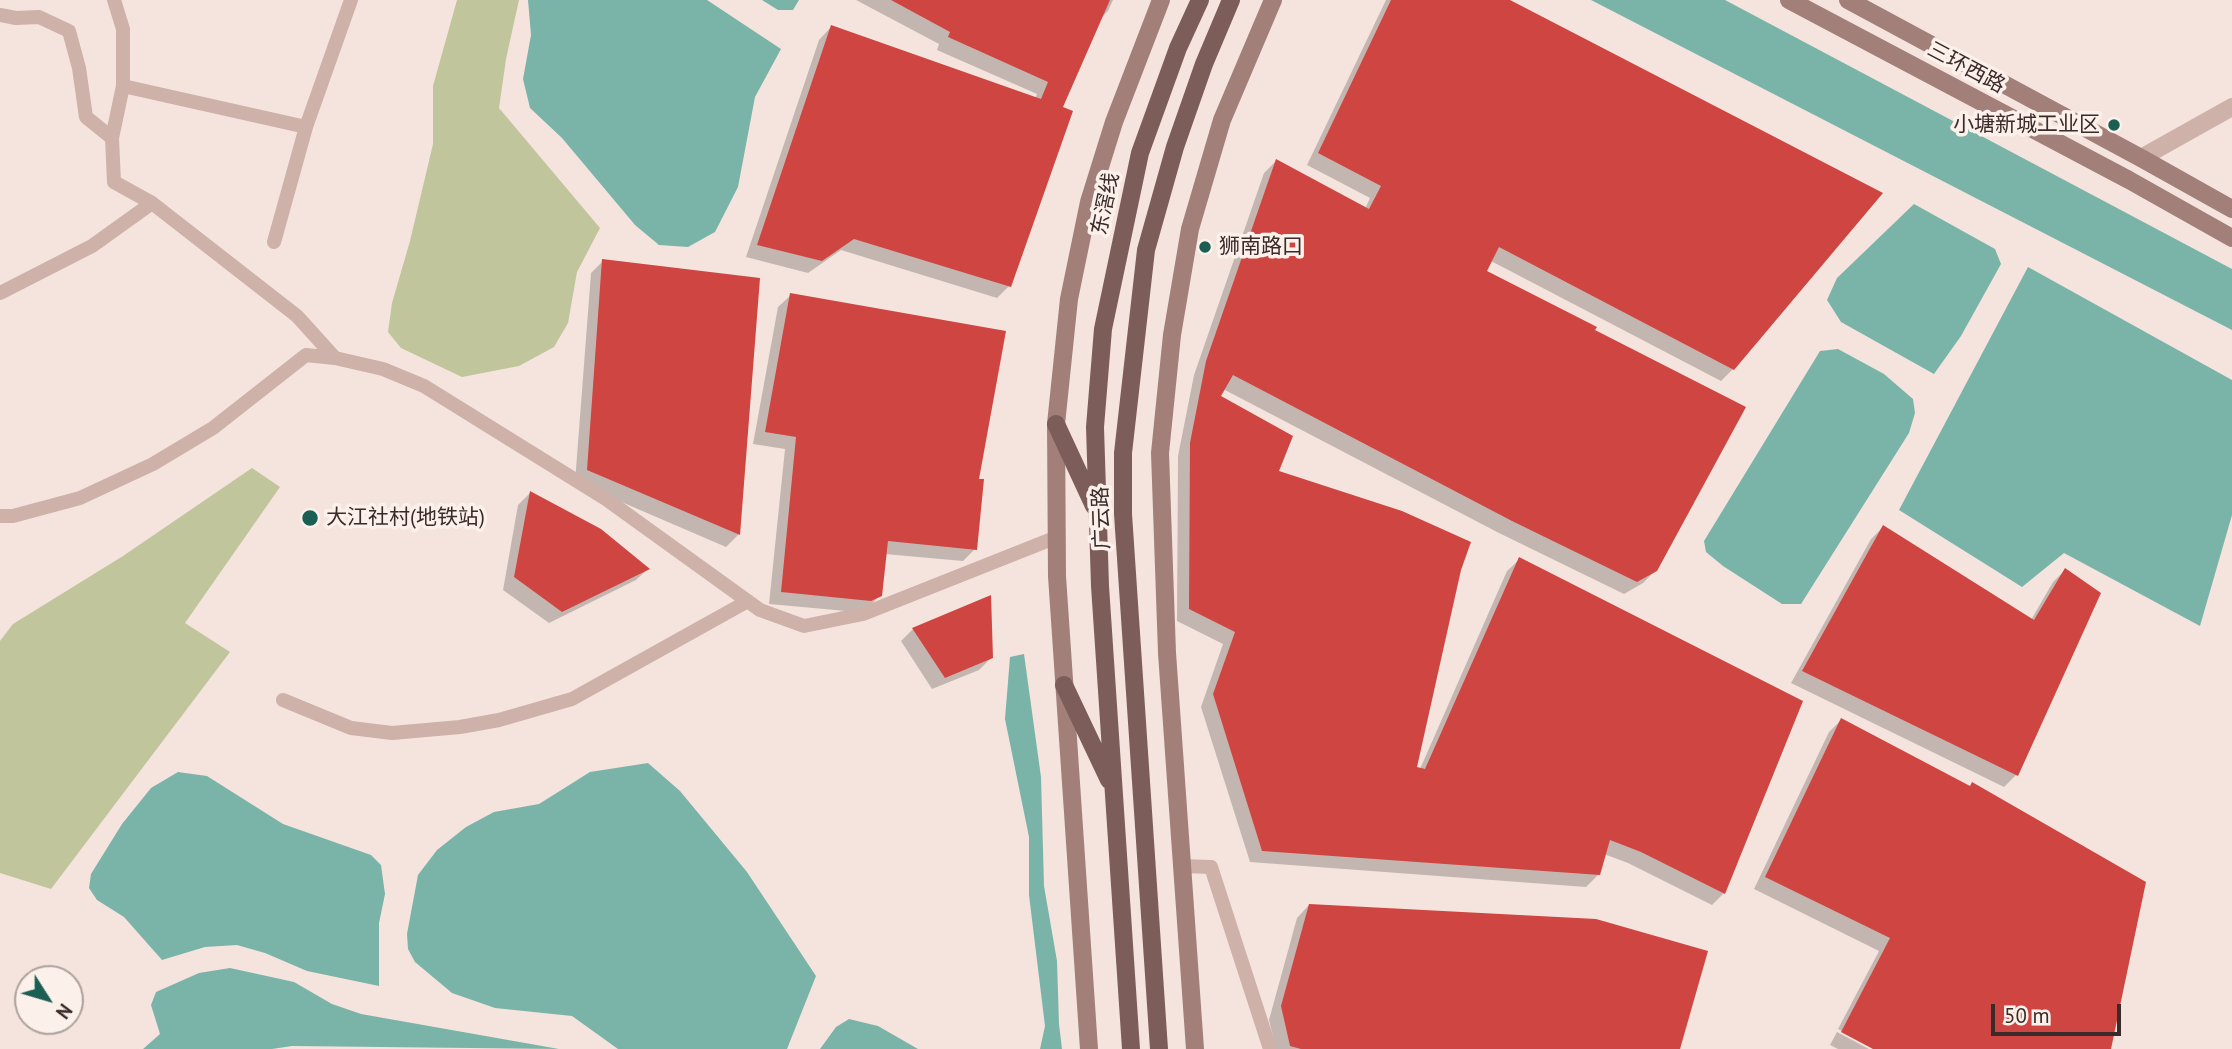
<!DOCTYPE html>
<meta charset="utf-8">
<style>
body{margin:0}
#map{position:relative;width:2232px;height:1049px;overflow:hidden;background:#f4e4dd;font-family:"PT Sans",sans-serif}
canvas{display:block}
.north{position:absolute;left:14px;top:965px;width:70px;height:70px;box-sizing:border-box;background:#fbf0ea;border:2px solid #aea19d;border-radius:50%;rotate:127deg;font-size:19px;font-weight:700;line-height:28px;text-align:center;color:#3a2a29}
.north::after{content:'';display:block;margin:auto;width:24px;height:32px;background:#1b5f54;clip-path:polygon(50% 0,100% 100%,50% 72%,0 100%)}
.scale{position:absolute;left:1991px;top:1004px;width:130px;height:32px;box-sizing:border-box;border:4px solid #3a2a29;border-top:0;padding-left:9px;font-size:21px;line-height:24px;white-space:nowrap;color:#3a2a29;-webkit-text-stroke:5px #fbf0ea;paint-order:stroke}
</style>
<div id="map">
<canvas width="2232" height="1049"></canvas>
<div class="north">N</div>
<div class="scale">50 m</div>
</div>
<script>
const context = document.querySelector('canvas').getContext('2d');
context.lineJoin = 'round';
function fill(path, color) { context.fillStyle = color; context.fill(path, 'evenodd'); }
const shape = rows => new Path2D(rows.map(r => 'M' + r).join(''));
function stroke(path, color, width, dash) { context.strokeStyle = color; context.lineWidth = width; context.lineCap = dash ? 'butt' : 'round'; context.setLineDash(dash || []); context.stroke(path); }
function write(font, color, halo, rows, align = 'center') {
  context.font = font + ' "PT Sans","Noto Sans SC",sans-serif'; context.lineWidth = 7; context.setLineDash([]); context.textBaseline = 'middle'; context.strokeStyle = halo; context.fillStyle = color; for (const [text, x, y, turn = 0] of rows) {
    context.save(); context.translate(x, y); context.rotate((+turn || 0) * Math.PI / 180); context.textAlign = isNaN(turn) ? turn : align; if (halo) context.strokeText(text, 0, 0); context.fillText(text, 0, 0); context.restore();
  }
}
fill(shape([
 [457,0,519,0,506,59,499,108,600,228,577,272,568,323,554,347,519,366,462,377,401,348,388,332,392,303,410,241,433,144,433,86],
 [252,468,280,487,185,623,230,652,51,889,0,873,0,641,13,624,123,556]
]), '#c0c59c');
fill(shape([
 [528,0,707,0,781,49,755,97,738,187,715,232,688,247,659,245,635,225,562,138,530,108,523,79,531,35],
 [762,0,799,0,793,10,778,10],
 [1591,0,1725,0,2232,269,2232,330],
 [1914,204,1995,249,2001,264,1961,336,1934,374,1841,322,1827,300,1837,278],
 [2028,267,2232,380,2232,515,2200,626,2064,553,2022,587,1899,510],
 [1838,349,1884,374,1913,399,1915,413,1909,433,1801,604,1782,604,1723,566,1706,552,1704,541,1820,351],
 [1024,654,1041,777,1044,886,1057,961,1059,1024,1062,1049,1040,1049,1045,1026,1029,895,1029,837,1005,719,1010,657],
 [648,763,680,791,747,872,816,976,787,1049,618,1049,572,1016,495,1008,452,993,415,962,408,949,407,934,418,875,437,850,466,827,494,812,539,804,590,772],
 [178,772,207,776,283,824,371,855,381,865,385,894,379,923,379,986,307,971,265,953,237,945,205,947,162,960,124,917,97,900,89,888,91,874,122,824,151,788],
 [230,968,294,982,332,1004,361,1014,559,1049,292,1046,272,1049,143,1049,160,1034,151,1005,156,992,199,973],
 [849,1019,878,1026,918,1049,820,1049,836,1027]
]), '#7ab4a9');
fill(shape([
 [856,0,1113,0,1108,11,1099,20,1060,108,1009,286,997,298,841,250,808,273,746,257,819,40,831,27,1035,99,1037,94,937,50,939,44],
 [1386,0,1506,0,1733,369,1721,381,1491,261,1484,272,1656,570,1643,583,1624,594,1499,533,1223,389,1219,397,1276,472,1460,570,1415,768,1420,769,1507,571,1520,559,1724,893,1712,905,1628,863,1604,854,1599,874,1586,887,1250,862,1201,707,1223,644,1177,621,1178,456,1194,375,1264,173,1276,161,1365,209,1370,198,1307,165],
 [603,261,758,279,738,535,726,547,575,482,591,273],
 [791,295,977,481,975,549,963,561,885,554,880,595,868,608,857,612,769,604,785,449,753,444,778,307],
 [530,493,648,569,636,580,549,623,503,590,518,505],
 [1883,527,2031,620,2053,582,2065,570,2016,775,2004,787,1791,683,1871,539],
 [913,629,991,658,979,670,932,689,901,641],
 [1841,720,2109,1049,1877,1049,1838,1029,1879,951,1754,889,1829,732],
 [1309,905,1678,1049,1276,1049,1269,1020,1297,918],
 [1837,1032,1869,1049,1838,1049,1830,1045]
]), '#0003');
fill(shape([
 [891,0,1110,0,1063,107,1073,111,1011,287,854,239,822,261,757,245,831,25,1041,99,1048,82,948,37,950,32],
 [1391,0,1510,0,1883,193,1734,370,1499,247,1487,271,1597,327,1595,330,1746,407,1657,571,1637,582,1512,521,1233,375,1221,396,1293,436,1279,471,1402,511,1471,542,1461,570,1417,767,1425,769,1519,557,1803,701,1725,894,1641,852,1610,840,1600,875,1262,851,1213,694,1235,632,1189,609,1190,443,1206,361,1276,159,1369,209,1381,186,1318,153],
 [602,259,760,278,740,535,587,470],
 [790,293,1006,331,979,479,984,479,977,550,888,541,882,596,871,601,781,592,796,437,765,432],
 [530,491,601,529,650,569,562,612,514,577],
 [1883,525,2034,620,2065,568,2101,593,2018,776,1802,671],
 [991,595,993,658,945,678,912,628],
 [1841,718,1970,786,1972,782,2146,882,2111,1049,1873,1049,1841,1032,1890,938,1765,877],
 [1309,904,1596,919,1708,951,1680,1049,1301,1049,1290,1046,1281,1006]
]), '#ce4541');
stroke(shape([
 [114,0,123,29,123,86,112,138,114,182,152,203],
 [0,15,16,18,39,17,69,31,79,68,86,117,112,138],
 [123,86,306,127],
 [274,242,306,127,351,0],
 [0,293,92,246,152,203,297,316,335,358],
 [0,516,13,516,80,498,153,464,213,428,306,355,335,358,383,369,424,386,606,499,760,610,804,626,863,614,1057,537],
 [283,700,351,728,392,733,460,727,499,720,572,699,748,601],
 [1182,866,1211,867,1270,1049]
]), '#ceb1a8', 14);
stroke(shape([
 [2141,158,2232,107]
]), '#ceb1a8', 18);
stroke(shape([
 [1789,0,2129,180,2232,238],
 [1848,0,2141,158,2232,209],
 [1089,1049,1057,576,1056,424,1069,299,1089,202,1114,122,1161,0],
 [1195,1049,1167,653,1160,453,1172,335,1190,229,1222,120,1273,0]
]), '#a27f79', 18);
stroke(shape([
 [1056,424,1094,506],
 [1064,685,1109,780],
 [1131,1049,1100,586,1095,427,1103,329,1140,153,1178,48,1200,0],
 [1159,1049,1123,514,1123,453,1146,250,1175,147,1204,64,1231,0]
]), '#7d5d59', 18);
for (const [x, y, r, color] of [
 [2114,125,7,"#1b5f54"],
 [1205,247,7,"#1b5f54"],
 [310,518,9,"#1b5f54"]
]) { const dot = new Path2D(); dot.arc(x, y, r, 0, 2 * Math.PI); context.fillStyle = color; context.fill(dot); stroke(dot, '#fbf0ea', 2.5); }
write('21px', '#3a2a29', '#fbf0ea', [
 ["三环西路",1966,68,28],
 ["东滘线",1106,204,-78],
 ["广云路",1102,518,-92]
]);
write('21px', '#3a2a29', '#fbf0ea', [
 ["小塘新城工业区",2100,125,"right"],
 ["狮南路口",1219,247],
 ["大江社村(地铁站)",326,518]
], 'left');
</script>
